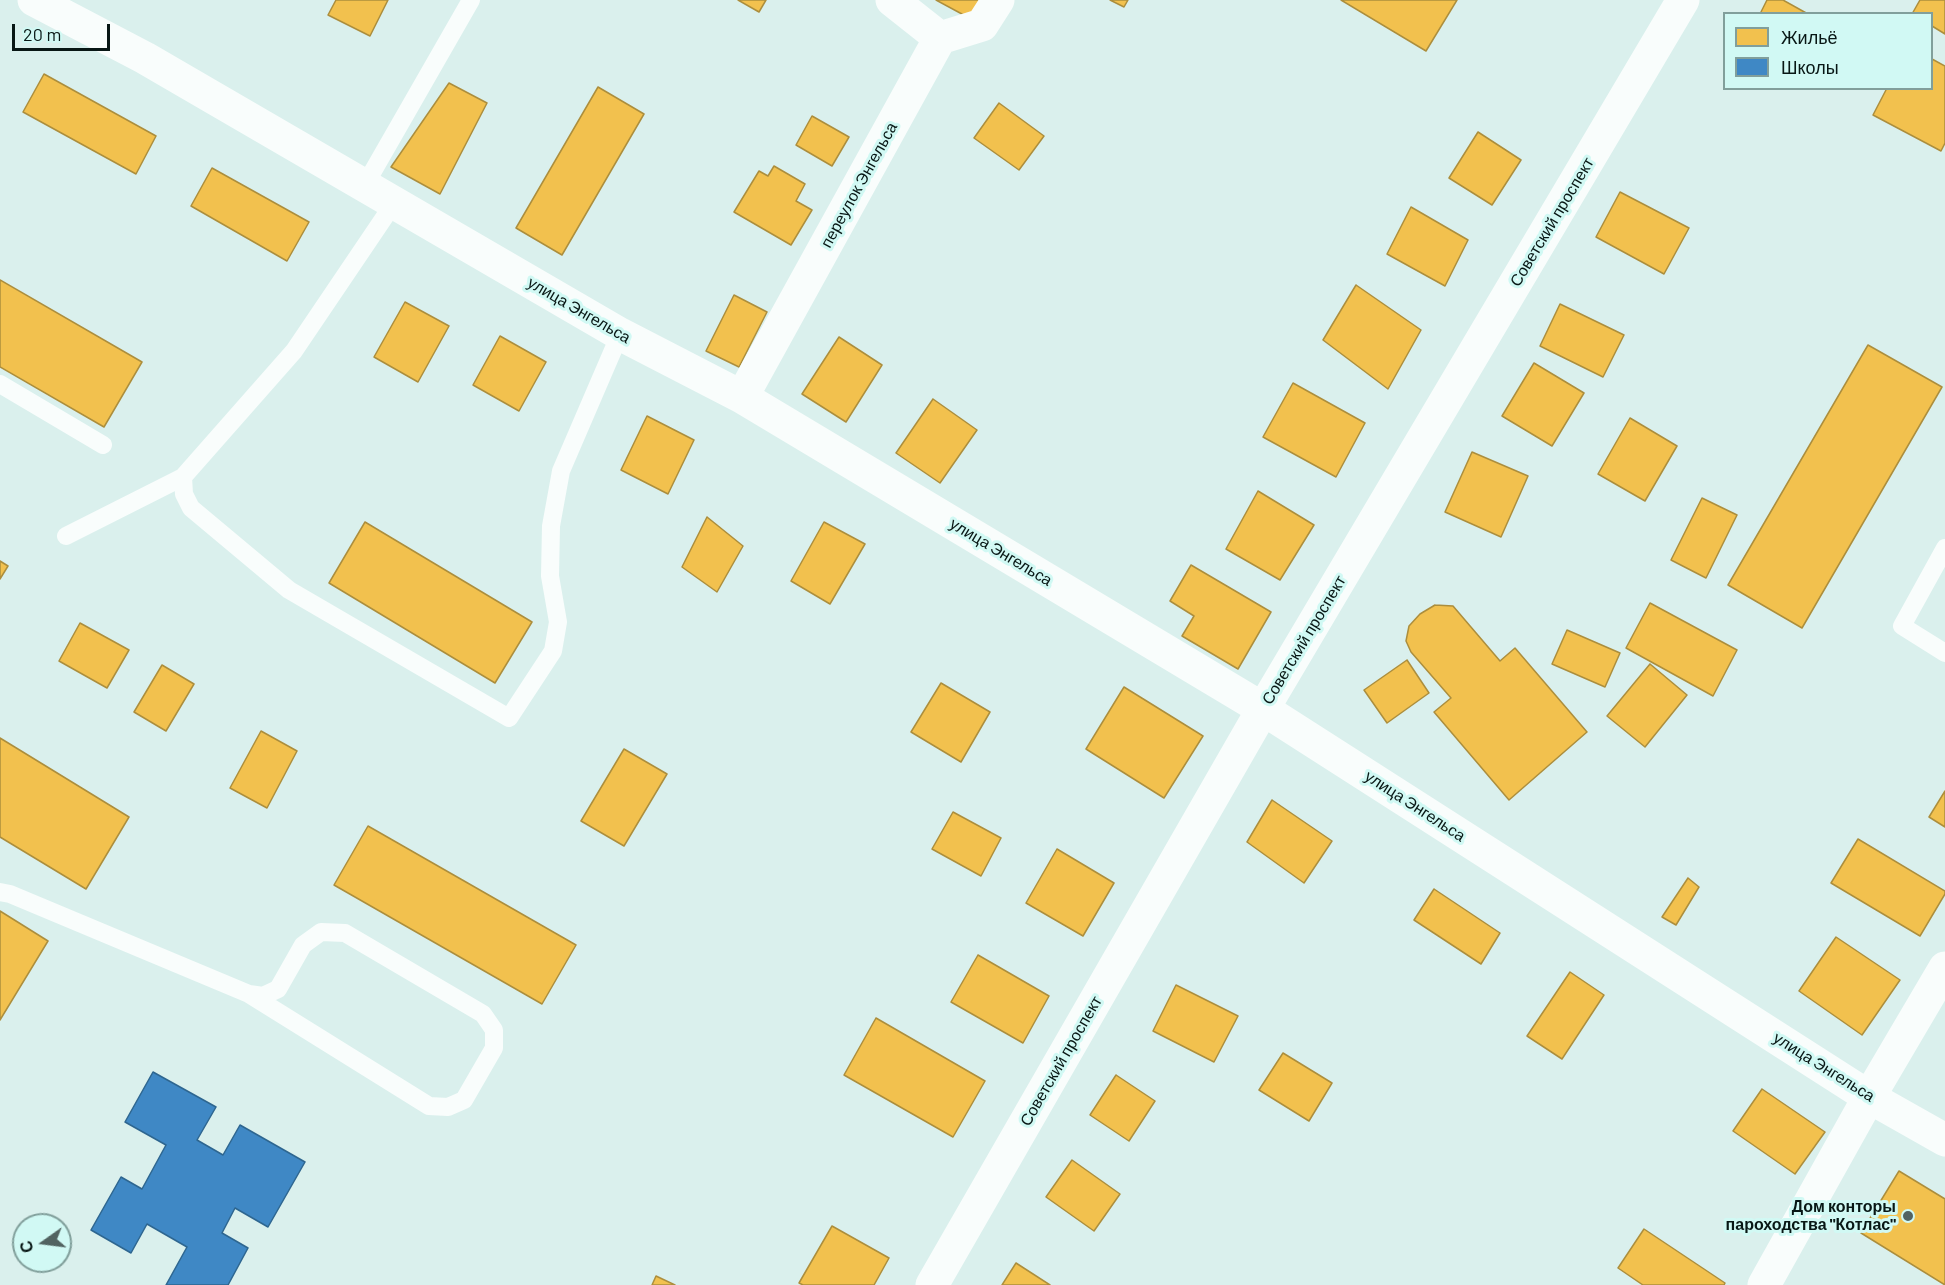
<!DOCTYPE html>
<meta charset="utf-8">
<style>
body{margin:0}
#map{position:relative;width:1945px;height:1285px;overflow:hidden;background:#daf0ed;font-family:Barlow,sans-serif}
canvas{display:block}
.legend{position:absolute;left:1723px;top:12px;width:210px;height:78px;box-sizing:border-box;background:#d1f9f4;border:2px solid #819f9b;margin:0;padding:8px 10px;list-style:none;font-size:18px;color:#081715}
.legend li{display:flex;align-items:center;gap:12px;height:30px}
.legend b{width:30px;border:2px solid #819f9b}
.north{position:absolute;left:12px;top:1213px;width:60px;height:60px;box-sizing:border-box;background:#d1f9f4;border:2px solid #819f9b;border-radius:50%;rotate:256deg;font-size:16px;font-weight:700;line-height:24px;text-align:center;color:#081715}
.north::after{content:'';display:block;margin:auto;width:21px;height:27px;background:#526361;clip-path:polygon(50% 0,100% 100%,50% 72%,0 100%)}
.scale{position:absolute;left:12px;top:24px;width:98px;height:27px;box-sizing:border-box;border:3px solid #081715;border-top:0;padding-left:8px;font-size:18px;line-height:21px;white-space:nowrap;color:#081715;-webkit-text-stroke:4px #d1f9f4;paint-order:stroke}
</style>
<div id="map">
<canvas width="1945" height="1285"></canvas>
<ul class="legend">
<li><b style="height:16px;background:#f2c14e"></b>Жильё</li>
<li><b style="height:16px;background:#3f88c5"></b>Школы</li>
</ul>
<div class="north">С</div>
<div class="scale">20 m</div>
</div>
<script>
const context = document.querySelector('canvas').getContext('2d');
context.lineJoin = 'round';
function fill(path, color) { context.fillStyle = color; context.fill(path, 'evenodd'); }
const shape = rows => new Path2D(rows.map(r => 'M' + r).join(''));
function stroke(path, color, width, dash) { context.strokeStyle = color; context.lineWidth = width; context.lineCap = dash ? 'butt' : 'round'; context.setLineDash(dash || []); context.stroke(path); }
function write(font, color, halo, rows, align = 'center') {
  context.font = font + ' Barlow,sans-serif'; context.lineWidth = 6; context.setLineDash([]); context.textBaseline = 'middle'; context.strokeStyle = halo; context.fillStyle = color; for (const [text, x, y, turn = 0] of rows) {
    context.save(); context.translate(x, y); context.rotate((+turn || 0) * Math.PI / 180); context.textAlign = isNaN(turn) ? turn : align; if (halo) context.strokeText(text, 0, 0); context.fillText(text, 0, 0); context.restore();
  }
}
const homes = shape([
 [336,0,388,0,370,36,328,15,336,0],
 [738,0,766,0,759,12,738,0],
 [936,0,983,0,973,20,936,0],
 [1110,0,1128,0,1124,7,1110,0],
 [1341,0,1457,0,1426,51,1341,0],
 [1767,0,1783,0,1808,14,1760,14,1767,0],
 [1920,0,1945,0,1945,34,1932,26,1932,14,1912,14,1920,0],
 [1932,59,1945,66,1945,143,1941,151,1873,115,1887,88,1932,88,1932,59],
 [44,74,156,136,136,174,23,112,44,74],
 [449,83,487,103,440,194,391,167,449,83],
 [598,87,644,114,562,255,516,228,598,87],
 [999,103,1044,136,1019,170,974,138,999,103],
 [812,116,849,137,832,166,796,145,812,116],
 [1478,132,1521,160,1492,205,1449,178,1478,132],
 [774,166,805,184,796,201,812,210,791,245,734,212,759,171,768,176,774,166],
 [212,168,309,222,287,261,191,206,212,168],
 [1620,192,1689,228,1664,274,1596,237,1620,192],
 [1411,207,1468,240,1445,286,1387,254,1411,207],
 [0,280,142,362,104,427,0,367,0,280],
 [1356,285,1421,330,1388,389,1323,340,1356,285],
 [734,295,767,312,739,367,706,351,734,295],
 [405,302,449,326,418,382,374,357,405,302],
 [1560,304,1624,335,1603,377,1540,346,1560,304],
 [500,336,546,362,519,411,473,385,500,336],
 [839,337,882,365,846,422,802,394,839,337],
 [1868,345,1942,387,1802,628,1728,585,1868,345],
 [1534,363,1584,393,1552,446,1502,416,1534,363],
 [1293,383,1365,423,1336,477,1263,437,1293,383],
 [933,399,977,430,940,483,896,453,933,399],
 [647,416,694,440,668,494,621,470,647,416],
 [1630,418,1677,446,1645,501,1598,474,1630,418],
 [1472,452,1528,476,1501,537,1445,512,1472,452],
 [1258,491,1314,525,1280,580,1226,549,1258,491],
 [1702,498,1737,515,1706,578,1671,560,1702,498],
 [707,517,743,546,717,592,682,567,707,517],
 [365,522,532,622,495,683,329,583,365,522],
 [824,522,865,544,830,604,791,581,824,522],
 [0,561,8,566,0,579,0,561],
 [1191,565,1271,612,1238,669,1182,636,1194,616,1170,601,1191,565],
 [1650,603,1737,650,1713,696,1626,648,1650,603],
 [1435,605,1453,606,1500,661,1515,648,1587,732,1509,800,1434,712,1451,698,1411,652,1406,641,1409,626,1420,614,1435,605],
 [80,623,129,650,107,688,59,661,80,623],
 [1567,630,1620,653,1605,687,1552,664,1567,630],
 [1407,660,1429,693,1387,723,1364,690,1407,660],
 [1650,664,1687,695,1645,747,1607,716,1650,664],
 [162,665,194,684,166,731,134,712,162,665],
 [941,683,990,712,961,762,911,732,941,683],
 [1124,687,1203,736,1164,798,1086,749,1124,687],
 [261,731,297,751,267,808,230,788,261,731],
 [0,738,129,817,86,889,0,837,0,738],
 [624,749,667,774,624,846,581,821,624,749],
 [1945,791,1945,827,1929,817,1945,791],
 [1272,800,1332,841,1304,883,1247,842,1272,800],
 [953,812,1001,838,981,876,932,849,953,812],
 [368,826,576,945,542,1004,334,885,368,826],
 [1858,839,1945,891,1945,894,1920,936,1831,883,1858,839],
 [1057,849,1114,883,1083,936,1026,903,1057,849],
 [1688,878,1699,887,1676,925,1662,917,1688,878],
 [1434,889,1500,933,1481,964,1414,920,1434,889],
 [0,911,48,941,0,1020,0,911],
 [1836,937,1900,980,1862,1035,1799,991,1836,937],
 [978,955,1049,996,1023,1043,951,1002,978,955],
 [1570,972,1604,995,1562,1059,1527,1036,1570,972],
 [1176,985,1238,1016,1214,1062,1153,1031,1176,985],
 [876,1018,985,1081,953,1137,844,1075,876,1018],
 [1283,1053,1332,1083,1309,1121,1259,1090,1283,1053],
 [1116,1075,1155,1101,1129,1141,1090,1115,1116,1075],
 [1762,1089,1825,1132,1795,1174,1733,1131,1762,1089],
 [1072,1160,1120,1194,1094,1231,1046,1197,1072,1160],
 [1899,1171,1945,1199,1945,1285,1861,1233,1899,1171],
 [832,1226,889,1258,874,1285,803,1285,799,1283,832,1226],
 [1644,1229,1725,1283,1724,1285,1643,1285,1618,1268,1644,1229],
 [1016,1263,1050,1285,1002,1285,1016,1263],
 [656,1276,675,1285,652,1285,656,1276]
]);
fill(homes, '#f2c14e');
stroke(homes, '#ac8e3d', 1.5);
const schools = shape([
 [153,1072,216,1107,197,1140,223,1155,240,1125,305,1162,268,1227,235,1208,222,1233,248,1248,228,1285,166,1285,187,1247,147,1224,131,1253,91,1230,121,1177,142,1189,166,1145,125,1122,153,1072]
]);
fill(schools, '#3f88c5');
stroke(schools, '#2e6690', 1.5);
stroke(shape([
 [365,185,471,0],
 [394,203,294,351,183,477,184,494,191,508,289,590,509,718,553,651,558,622,550,576,551,526,561,471,620,334],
 [0,384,103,445],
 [66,536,183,477],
 [1945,548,1902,626,1945,653],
 [0,892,10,894,249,994,263,996,278,989,303,945,321,932,345,933,483,1014,494,1030,494,1048,464,1100,448,1107,429,1106,249,994]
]), '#f9fdfc', 18);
stroke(shape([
 [34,0,145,58,620,334,742,397,1263,709,1869,1097,1945,1140],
 [892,0,940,38],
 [742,397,940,38,982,25,998,0],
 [1764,1285,1869,1097,1945,968]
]), '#f9fdfc', 33);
stroke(shape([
 [932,1285,1263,709,1683,0]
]), '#f9fdfc', 33);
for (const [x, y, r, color] of [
 [1908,1216,6,"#526361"]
]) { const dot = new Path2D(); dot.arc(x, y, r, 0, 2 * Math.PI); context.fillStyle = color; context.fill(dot); stroke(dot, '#d1f9f4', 2); }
write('16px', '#081715', '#d1f9f4', [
 ["переулок Энгельса",859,185,-61],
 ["Советский проспект",1552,222,-59],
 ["улица Энгельса",579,310,30],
 ["улица Энгельса",1001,552,31],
 ["Советский проспект",1304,640,-59],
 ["улица Энгельса",1415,806,33],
 ["Советский проспект",1061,1061,-60],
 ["улица Энгельса",1824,1067,32]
]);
write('bold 16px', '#081715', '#d1f9f4', [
 ["Дом конторы",1896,1207],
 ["пароходства \"Котлас\"",1896,1225]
], 'right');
</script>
